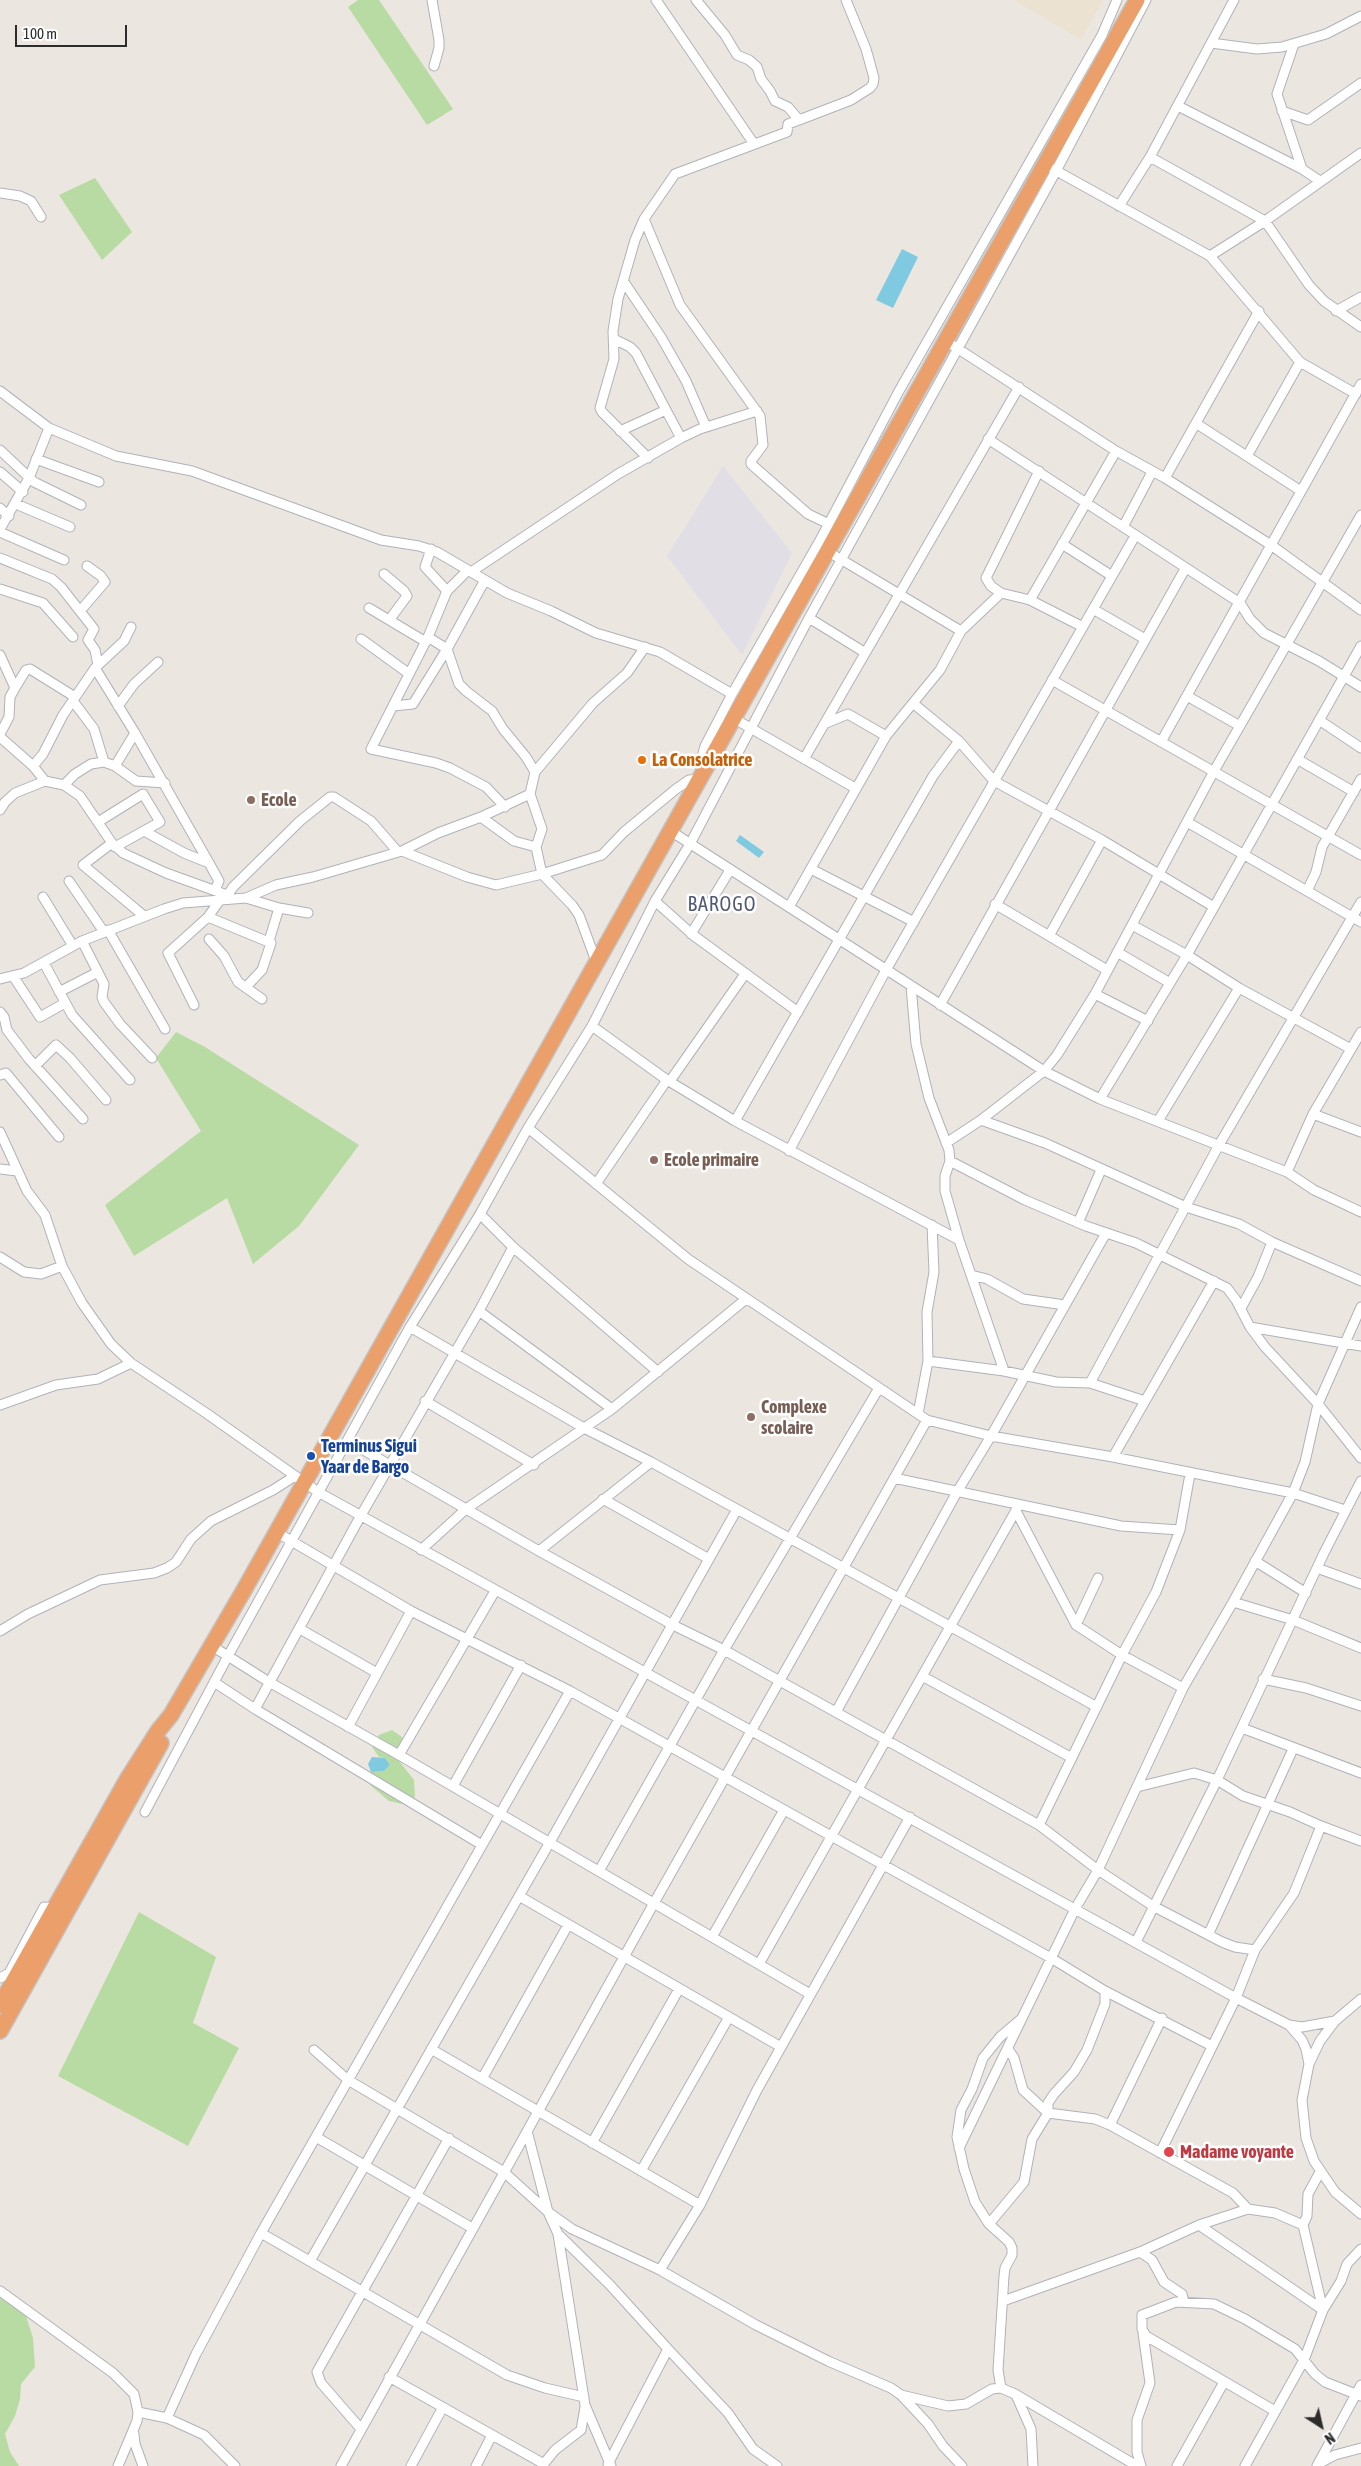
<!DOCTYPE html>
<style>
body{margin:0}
#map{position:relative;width:1361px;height:2466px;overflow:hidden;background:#ece6e0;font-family:"Asap Condensed",sans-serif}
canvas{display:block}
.north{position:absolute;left:1296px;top:2401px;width:50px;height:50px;-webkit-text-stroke:4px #fff;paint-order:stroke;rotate:145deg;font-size:14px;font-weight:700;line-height:20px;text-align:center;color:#2c2c2c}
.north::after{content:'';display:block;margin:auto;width:18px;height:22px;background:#2c2c2c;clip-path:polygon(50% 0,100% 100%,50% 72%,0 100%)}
.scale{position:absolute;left:15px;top:25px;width:112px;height:22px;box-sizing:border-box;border:2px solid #2c2c2c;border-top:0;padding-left:6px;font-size:15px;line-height:18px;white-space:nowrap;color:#2c2c2c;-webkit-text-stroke:4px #fff;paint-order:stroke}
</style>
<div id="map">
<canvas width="1361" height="2466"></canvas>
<div class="north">N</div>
<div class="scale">100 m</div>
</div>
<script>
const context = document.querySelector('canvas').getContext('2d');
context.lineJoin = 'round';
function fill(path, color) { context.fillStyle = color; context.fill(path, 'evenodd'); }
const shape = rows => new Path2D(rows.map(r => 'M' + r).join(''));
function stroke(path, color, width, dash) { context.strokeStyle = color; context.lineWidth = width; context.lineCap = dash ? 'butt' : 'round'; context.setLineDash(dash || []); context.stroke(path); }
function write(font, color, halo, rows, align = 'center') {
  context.font = font + ' "Asap Condensed",sans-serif'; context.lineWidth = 5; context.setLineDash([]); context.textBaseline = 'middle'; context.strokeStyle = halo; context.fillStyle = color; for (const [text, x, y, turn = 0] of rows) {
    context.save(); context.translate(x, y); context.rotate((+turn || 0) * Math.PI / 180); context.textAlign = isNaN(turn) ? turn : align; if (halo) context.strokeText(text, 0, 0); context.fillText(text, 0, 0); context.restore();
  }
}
fill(shape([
 [723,466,792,553,742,655,667,556]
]), '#e1dfe5');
fill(shape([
 [1014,0,1103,0,1081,40]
]), '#ebe2d2');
fill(shape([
 [358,0,379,0,453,109,427,125,348,7],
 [95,178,132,232,102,260,59,195],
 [176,1032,205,1047,359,1145,299,1226,253,1264,227,1198,134,1256,105,1205,201,1131,156,1058],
 [392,1730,402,1737,408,1750,399,1761,414,1780,415,1797,407,1805,389,1801,370,1785,371,1772,384,1771,390,1765,385,1758,379,1757,372,1747,379,1735],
 [139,1912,216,1957,193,2023,239,2048,188,2146,58,2076],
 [0,2297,26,2316,33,2338,35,2367,21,2384,20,2399,15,2416,5,2434,10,2452,19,2466,0,2466]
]), '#b8dba3');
fill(shape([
 [902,249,918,257,893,308,876,300],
 [740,835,764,852,759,858,736,841],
 [372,1757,385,1758,390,1765,384,1771,371,1772,368,1764]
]), '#80cae1');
const street = shape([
 [432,0,439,40,439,48,434,66],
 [656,0,754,144],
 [696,0,725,35,737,55,749,60,757,67,761,79,770,91,775,101,788,107,799,120,851,100,870,88,873,84,874,78,866,49,846,0],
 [1211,43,1257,49,1282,47,1326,34,1361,16],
 [1294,44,1277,94,1302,169],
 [1178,106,1302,169,1320,181],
 [1282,111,1308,120,1361,83],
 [1150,157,1265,221,1309,285,1324,301,1361,327],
 [1053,169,1210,256,1300,362,1356,394],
 [0,193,20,196,31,201,41,217],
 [1119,206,1150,157,1234,0],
 [644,219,680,305,760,416,763,445,751,461,751,464,808,514,827,523],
 [1210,256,1265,221,1361,153],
 [624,282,661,337,686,381,706,427],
 [1336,311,1361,297],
 [614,339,630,347,636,353,666,410],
 [946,341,1116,451,1165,478,1271,545,1361,610],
 [0,391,49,428,116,456,192,471,381,540,419,546,437,552,507,593,551,611,596,633,660,652,732,694],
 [1197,424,1301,491],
 [620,431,666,410,681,438],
 [988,439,1240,603,1250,619,1264,633,1319,661,1361,687],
 [0,450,34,482,81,505],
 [1247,456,1300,362],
 [648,458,602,412,600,408,614,359,613,331,618,299,635,240,644,219,675,174,787,132,788,124,799,120],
 [36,459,99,482],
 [1039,471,986,578,991,586,1001,593,1030,600,1083,627],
 [0,472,23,492],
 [1165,478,1259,311],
 [16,504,70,527],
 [0,508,9,516],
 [1123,527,1152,472],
 [0,529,29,478,49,428],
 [0,532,64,560],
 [1062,544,1112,576],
 [431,549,425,567,447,591],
 [827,551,961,631],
 [0,558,52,579,61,587,94,629,88,640,95,650,98,665],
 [468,570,447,591,428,637,371,749,436,763,450,768,486,787,505,807],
 [471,572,618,474,681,438,700,429,757,411],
 [384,574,404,591,407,596,390,619],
 [485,580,447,649,459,684,466,691,492,711,503,729,526,757,535,772],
 [0,589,43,603,73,637],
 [1030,600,1116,451],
 [369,608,426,642],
 [1093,609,1145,639],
 [80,611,105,582,101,576,87,566],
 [809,618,864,652],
 [361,639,408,673],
 [0,655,15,688,10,697,9,717,0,734],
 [95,668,135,733,115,766],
 [1052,680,1361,855],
 [15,688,26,670,30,669,75,697],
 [1187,696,1240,726],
 [73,701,94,729,104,762],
 [914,704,959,741,994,781,1102,840,1214,907],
 [118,706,134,684,158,662],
 [393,706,413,704,447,649,428,637],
 [733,718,855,788],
 [1319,720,1361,748],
 [824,724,848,714,886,736],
 [135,733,209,863],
 [0,737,33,766,45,781,64,785,80,796,112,843,123,853,166,873,227,895],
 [1161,742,1361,384],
 [804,759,1019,387],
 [1297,759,1354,792],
 [33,766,43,754,63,715,95,668,124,641,131,627],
 [703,770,701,761,705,746,732,694,819,542,899,391,1102,35,1117,0],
 [64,785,75,774,91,764,104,762,115,766,136,781,165,783],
 [0,810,5,802,15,793,45,781],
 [481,817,530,794],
 [98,822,143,794,160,822,115,847],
 [1187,822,1361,922],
 [669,830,1044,1071,1100,1099,1287,1172,1314,1190,1361,1212],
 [144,831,184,853,209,863,219,881,215,890],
 [112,843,83,865,144,916],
 [402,851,438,833,481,817,514,841,536,847],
 [811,869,914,922],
 [69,881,104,932],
 [1307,891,1316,872,1322,847,1361,779],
 [43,897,73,946],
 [246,898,279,908,308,913],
 [225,899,233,887,300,821,330,797,334,797,371,821,398,852],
 [655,901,693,935,798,1012],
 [995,904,1107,970],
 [789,907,886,736,940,670,961,631,1001,593],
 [208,917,271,943,262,970,246,987],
 [1132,925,1187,955,1239,988,1351,1049],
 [108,930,165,1029],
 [691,934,730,870],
 [1049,936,1102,840],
 [209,939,224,956,238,982,262,999],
 [82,941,104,984,102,997,104,1002,120,1024,152,1058],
 [269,941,279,908],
 [1117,952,1170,983],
 [596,961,579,915,572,905,542,874,536,847,542,829,530,794,535,772,593,703,627,673,645,647],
 [44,963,72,1015,130,1080],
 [13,976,40,1017,65,1003],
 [0,979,24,973,82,941,164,909,183,903,246,898,276,885,313,877,402,851,467,877,496,885,542,874,602,855,624,832,676,789,689,780,699,779],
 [911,986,916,1044,929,1098,949,1150,950,1161,945,1176,945,1191,959,1240],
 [59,992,98,972],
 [1095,994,1148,1021],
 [194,1005,168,953,208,917,220,900],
 [940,1005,1185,569],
 [0,1012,4,1017,7,1030,29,1059,83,1119],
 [592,1026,667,1080,735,1121,959,1240,1004,1371],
 [35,1066,56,1045,70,1058,106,1100],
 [0,1075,6,1073,59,1137],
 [670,1081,745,974],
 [1100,1099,1187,955,1361,646],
 [1313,1114,1361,1132],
 [981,1120,1045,1143,1186,1207,1239,1224,1272,1242,1361,1281],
 [735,1121,933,776,959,741],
 [1158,1121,1239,988],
 [528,1128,688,1259,927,1420,991,1436,1113,1457,1293,1493,1345,1510],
 [0,1132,27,1191,45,1215,62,1266,82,1303,111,1344,131,1363,206,1413,318,1492,1236,1998,1289,2025,1302,2027,1335,2021],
 [946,1143,981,1120,1044,1071,1057,1055,1095,994,1214,771,1361,515],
 [789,1151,886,970,1135,536],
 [950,1161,1025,1200,1086,1226,1136,1243,1227,1288,1236,1300,1250,1327,1265,1347,1318,1404,1361,1458],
 [0,1169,17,1171],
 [1287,1172,1313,1114,1361,1032],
 [596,1184,667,1080],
 [480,1214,513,1247,658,1372],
 [1078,1223,1101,1170],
 [0,1257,24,1272,41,1274,62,1266],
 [971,1275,987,1279,1023,1299,1065,1305],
 [1241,1308,1258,1277,1272,1242],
 [479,1311,612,1409],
 [410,1327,584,1428,651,1462,1097,1707],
 [1250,1327,1361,1346],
 [928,1361,1004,1371,1056,1382,1090,1383,1145,1401],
 [1090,1383,1219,1145,1361,902],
 [425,1401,534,1465],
 [0,1405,56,1385,98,1379,131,1363],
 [918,1414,928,1361,927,1312,934,1272,932,1225],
 [348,1441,539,1551,673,1625,724,1650,1039,1825,1098,1870,1153,1906,1222,1942,1235,1947,1255,1950,1236,1998,1160,2153],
 [1113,1457,1214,1281],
 [894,1478,1121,1526,1180,1530],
 [603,1499,709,1559],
 [1016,1511,1076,1625,1122,1655,1183,1688],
 [276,1532,411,1611,570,1691,1051,1958,1105,1991,1212,2046],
 [421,1550,466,1509,612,1409,746,1299],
 [539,1551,651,1462],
 [1255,1561,1306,1593],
 [1317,1568,1361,1584],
 [1233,1602,1293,1620,1361,1648],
 [1076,1625,1098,1578],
 [300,1629,377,1673],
 [0,1631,28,1614,100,1580,154,1573,167,1568,176,1562,191,1539,211,1521,273,1490,295,1476],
 [212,1646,269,1682,399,1755,810,1994],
 [922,1676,1072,1758],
 [1263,1679,1306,1688,1361,1706],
 [214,1682,255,1709,482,1845],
 [255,1709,360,1517,479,1311,513,1247],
 [836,1712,957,1492,991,1436,1106,1233],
 [348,1727,411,1611],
 [1242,1728,1361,1773],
 [399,1755,495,1591],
 [453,1786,521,1665],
 [1137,1787,1194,1773,1217,1780,1243,1796,1290,1812,1321,1826,1361,1841],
 [145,1812,228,1656,410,1327,480,1214,528,1128,592,1026,655,901,690,844,809,618,1056,171,1146,0],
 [1039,1825,1122,1655,1156,1592,1180,1530,1190,1474],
 [599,1871,724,1650,879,1388],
 [519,1896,781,2047],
 [1209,1933,1293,1749],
 [712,1937,784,1810],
 [1136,1942,1217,1780,1324,1553,1361,1481],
 [1255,1950,1294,1893,1321,1826],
 [759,1964,1019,1505],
 [0,1978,9,1973,44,1907,55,1908],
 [1361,1999,1335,2021,1320,2041,1309,2064,1302,2100,1306,2138,1314,2161,1335,2192,1361,2214],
 [1289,2025,1302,2040,1306,2049,1309,2064],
 [431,2049,700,2205],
 [1008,2049,1014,2058,1023,2090,1048,2113,1095,2119,1110,2125,1233,2193,1248,2209],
 [314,2050,348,2080,504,2172,548,2212,572,2229,660,2270,756,2325,828,2361,891,2388,901,2395,928,2424,943,2446,962,2466],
 [482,2079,568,1925],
 [1110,2125,1162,2018],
 [527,2131,548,2212,558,2234,585,2405,611,2466],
 [316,2137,472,2228],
 [592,2143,679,1989],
 [959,2148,1075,1909,1098,1870,1183,1688,1233,1602,1293,1493,1305,1462,1318,1404,1361,1307],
 [641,2171,729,2017],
 [989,2224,1024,2182,1032,2139,1048,2113,1048,2103,1054,2094,1074,2072,1087,2050,1105,2004,1105,1991],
 [1199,2225,1323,2310],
 [1303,2225,1323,2310],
 [261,2233,507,2375,545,2388,584,2397],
 [558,2234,610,2285,668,2349,608,2464],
 [1140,2252,1152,2260,1164,2282,1182,2294,1184,2302],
 [310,2261,550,1842,736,1511],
 [660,2270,700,2205,757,2090,910,1817],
 [0,2291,113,2373,134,2394,138,2412,137,2421,118,2466],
 [1003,2301,1140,2252,1199,2225,1248,2209,1275,2213,1303,2225,1307,2216,1308,2194,1320,2172],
 [668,2349,728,2413,753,2449,777,2466],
 [389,2377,544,2464],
 [1001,2388,998,2370,1004,2276,1005,2268,1012,2255,1012,2248,1009,2242,989,2224,975,2202,964,2169,957,2137,961,2110,972,2089,983,2058,1000,2037,1020,2020],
 [901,2395,948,2406,966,2404,992,2389,1001,2388,1015,2394,1137,2466],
 [1016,2395,1031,2429,1033,2466],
 [1275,2411,1146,2336,1142,2329,1142,2315,1176,2302,1214,2304,1245,2319,1295,2349,1315,2374,1325,2382,1361,2396],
 [138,2412,167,2418,204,2435,235,2466],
 [167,2418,196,2354,261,2233,570,1691],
 [361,2429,321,2383,317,2372,449,2138],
 [134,2434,135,2444,143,2466],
 [1318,2464,1335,2455,1361,2448],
 [341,2466,654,1903,927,1420],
 [411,2466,443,2407],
 [476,2466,492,2435],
 [542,2466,555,2450,581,2430,585,2407],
 [1141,2466,1137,2452,1137,2420,1150,2383,1143,2333],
 [1177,2466,1224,2382],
 [1245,2466,1304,2360,1323,2310,1341,2281,1347,2264,1361,2249],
 [1317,2466,1361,2385]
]);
const highway = shape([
 [0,2005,128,1778,158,1731,171,1715,244,1590,1137,0],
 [0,2031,161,1743]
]);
stroke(street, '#b0b2ba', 11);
stroke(highway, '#c4c4c4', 18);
stroke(street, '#fff', 9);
stroke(highway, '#eb9f6b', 15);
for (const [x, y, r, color] of [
 [642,760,5,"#e8710a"],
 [251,800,5,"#8d6e63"],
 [654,1160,5,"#8d6e63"],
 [751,1417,5,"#8d6e63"],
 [311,1456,5,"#1a4fb4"],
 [1169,2152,6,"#e0444e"]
]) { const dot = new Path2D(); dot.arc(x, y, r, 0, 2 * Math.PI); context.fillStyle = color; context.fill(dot); stroke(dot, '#fff', 2); }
write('bold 18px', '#c56008', '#fff', [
 ["La Consolatrice",652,760]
], 'left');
write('bold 18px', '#785e54', '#fff', [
 ["Ecole",261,800],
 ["Ecole primaire",664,1160],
 ["Complexe",761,1407],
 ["scolaire",761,1428]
], 'left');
write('bold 18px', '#164399', '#fff', [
 ["Terminus Sigui",321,1446],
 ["Yaar de Bargo",321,1467]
], 'left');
write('bold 18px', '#be3a42', '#fff', [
 ["Madame voyante",1180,2152]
], 'left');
context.letterSpacing = '1px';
write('20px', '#515977', '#fff', [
 ["BAROGO",722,905]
]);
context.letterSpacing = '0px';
</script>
